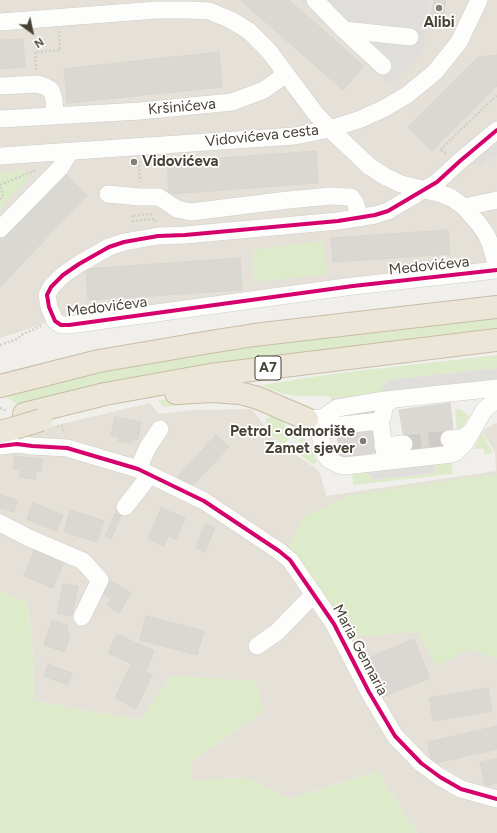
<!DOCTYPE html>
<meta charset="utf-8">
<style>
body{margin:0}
#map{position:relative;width:497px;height:833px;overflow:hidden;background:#f1efeb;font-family:Figtree,sans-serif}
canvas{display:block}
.north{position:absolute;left:12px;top:12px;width:40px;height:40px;-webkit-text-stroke:3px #fff;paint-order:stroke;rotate:147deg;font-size:11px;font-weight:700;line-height:16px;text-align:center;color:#474136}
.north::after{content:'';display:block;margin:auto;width:14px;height:18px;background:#474136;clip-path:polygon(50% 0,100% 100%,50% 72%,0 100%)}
</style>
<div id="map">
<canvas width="497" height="833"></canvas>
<div class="north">N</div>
</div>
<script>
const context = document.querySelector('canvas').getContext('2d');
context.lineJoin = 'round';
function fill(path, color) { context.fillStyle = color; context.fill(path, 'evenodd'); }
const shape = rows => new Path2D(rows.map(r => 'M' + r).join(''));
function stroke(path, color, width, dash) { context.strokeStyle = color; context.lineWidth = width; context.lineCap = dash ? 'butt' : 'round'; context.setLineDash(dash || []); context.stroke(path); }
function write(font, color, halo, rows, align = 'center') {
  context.font = font + ' Figtree,sans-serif'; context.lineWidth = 3.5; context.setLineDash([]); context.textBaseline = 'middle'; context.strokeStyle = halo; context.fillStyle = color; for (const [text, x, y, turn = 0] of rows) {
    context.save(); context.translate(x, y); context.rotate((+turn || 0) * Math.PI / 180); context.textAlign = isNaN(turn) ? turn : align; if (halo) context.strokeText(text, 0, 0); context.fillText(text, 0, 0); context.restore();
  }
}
fill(shape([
 [0,0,497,0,497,267,71,315,0,338],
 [150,403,159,414,192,410,252,409,277,443,317,469,321,476,326,496,496,471,495,453,483,432,485,429,497,423,497,833,417,833,377,771,290,799,248,778,192,780,190,763,263,711,172,676,141,720,34,701,33,657,28,603,0,591,0,444,23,433]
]), '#e5e1d8');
fill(shape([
 [25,169,28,177,24,184,11,196,0,211,0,173],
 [323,241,327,274,254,282,253,250],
 [497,316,497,332,19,405,4,396,55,381,154,360,294,339],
 [497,355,497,368,387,380,380,393,331,398,328,396,294,396,280,393,262,385,331,374],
 [186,398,222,401,165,407,162,406,158,400],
 [460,409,469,416,462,428,457,429,455,410],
 [273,414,284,421,285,427,299,435,296,439,290,436,284,446,273,437,266,426,266,419],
 [482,432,493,453,484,454,484,449,474,449],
 [303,437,311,445,317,463,315,463,315,466,300,455,305,445,298,441],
 [451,461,453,474,353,485,352,472,364,471,375,480,433,473,437,468,434,464],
 [497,474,497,659,468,649,437,667,417,632,354,637,288,545,306,515,350,495],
 [0,591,28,603,33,657,34,701,140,720,172,676,256,681,263,711,190,763,192,780,248,778,290,799,377,771,417,833,0,833]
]), '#ddebcb');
fill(shape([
 [302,0,428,0,424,50,390,85,320,21],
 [497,142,497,154,481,167,473,162,481,154],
 [497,368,497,382,380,393,387,380],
 [430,462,437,468,433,473,375,480,364,471]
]), '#e0deda');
const building = shape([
 [240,0,289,0,364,66,343,90,240,0],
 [434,0,446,0,443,19,431,16,434,0],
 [23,39,25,67,0,69,0,40,23,39],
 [219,52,222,87,67,103,64,69,219,52],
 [497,55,497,86,432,151,408,127,478,57,497,55],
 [316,151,318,183,169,194,167,162,316,151],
 [155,158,156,162,145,165,144,162,155,158],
 [62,171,87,195,0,287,0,237,62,171],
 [448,230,450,254,333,262,331,238,448,230],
 [240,258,242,290,88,300,86,269,240,258],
 [372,394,379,452,340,458,332,399,372,394],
 [450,403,453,429,446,430,448,447,406,451,399,410,450,403],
 [115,417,141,422,138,440,132,438,131,443,118,441,119,437,111,435,115,417],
 [216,435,229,447,189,489,177,477,216,435],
 [15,456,43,459,41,471,36,471,36,479,19,477,20,469,13,469,15,456],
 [0,495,18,500,14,512,0,508,0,495],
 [33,503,63,515,57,531,27,519,33,503],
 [161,508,185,518,176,539,168,536,164,546,148,539,161,508],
 [70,510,104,521,97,542,64,532,70,510],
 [116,511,122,513,111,539,105,537,116,511],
 [205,524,215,527,205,552,196,548,205,524],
 [36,545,66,557,53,588,24,576,36,545],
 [110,580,131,593,119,613,107,605,111,599,102,593,110,580],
 [63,584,78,586,72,616,57,613,63,584],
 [146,616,204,631,197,655,140,640,146,616],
 [52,620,68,625,66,632,70,634,65,652,44,645,52,620],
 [117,634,154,651,146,670,108,653,117,634],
 [414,639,430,678,380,698,364,660,414,639],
 [48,664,72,673,68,685,44,676,48,664],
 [131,665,152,675,136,709,115,698,131,665],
 [488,688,492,711,433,721,429,698,488,688],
 [497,726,497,749,432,764,428,742,497,726],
 [497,759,497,783,485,786,480,762,497,759]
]);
fill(building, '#dad8d3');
stroke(building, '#d9d6d0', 1);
stroke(shape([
 [404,444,449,439]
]), '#cfccc7', 17, [17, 8]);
const minor = shape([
 [315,0,344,30,383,66],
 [0,22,157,10,189,10,209,11,231,20,249,31,269,51,286,74],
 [344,30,410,37],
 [0,86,38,84,46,87,51,90,54,99,55,115],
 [0,119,140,111,232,102,264,90,286,74,316,114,330,129,369,166,386,177,401,184,442,194,452,198,464,207,479,224,486,234,491,245,497,268],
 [497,130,460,161,437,182,388,211,375,215,338,221,185,235,158,236,124,242,109,247,79,264,63,275,51,287,47,295,49,307,55,321,61,325,69,325,353,286,497,270],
 [0,156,295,136,330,129,361,119,385,108,407,95,435,72,459,42,479,0],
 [108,194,140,197,159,197,177,209,191,212,288,200,331,196,346,197,351,197,355,202,360,218],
 [464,207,497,200],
 [0,229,60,168,70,152],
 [307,419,313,425,320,435,325,455,328,459,339,465,345,466,452,454,456,452,465,443,484,410,497,399],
 [307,419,322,418,337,408,385,400,497,388],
 [309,420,334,426,379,421,383,416,384,405,392,400],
 [376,421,381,426,385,456,388,458,399,460],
 [449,439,462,438,471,432],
 [0,446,17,444,32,446,67,448,138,469,204,501,279,551,290,560,334,624,369,692,395,736,421,763,440,777,461,789,497,799],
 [383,446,404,444],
 [138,469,148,447,160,429],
 [125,507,150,475],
 [0,523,29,538,83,561,100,580,82,617],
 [257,646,277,632,314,594]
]);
const highway = shape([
 [0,386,99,361,210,342,254,335,497,307],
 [176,393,212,391,240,393,258,398,307,419],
 [24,414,105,394,210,375,497,340],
 [0,432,15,428]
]);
stroke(minor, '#cfcdc8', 18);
stroke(highway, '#c8bda6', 24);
stroke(shape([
 [36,70,35,52,60,50,59,31],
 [446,152,445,153,440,150,497,95],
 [139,161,140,182],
 [0,199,2,198,3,195,0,185,36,170],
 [152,214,132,216,133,221,152,219,155,219,156,222],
 [0,345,17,339,23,334,41,326],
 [0,408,7,411],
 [57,427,62,426,64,433]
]), '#d1cfca', 2.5, [2, 2]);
stroke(minor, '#fdfdfc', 17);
stroke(highway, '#ece6d9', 22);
const highwayBridge = shape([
 [15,428,41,420]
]);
stroke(highwayBridge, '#c8bda6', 24, []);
stroke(highwayBridge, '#ece6d9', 22);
stroke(shape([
 [497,130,460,161,437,182,388,211,375,215,338,221,185,235,158,236,124,242,109,247,79,264,63,275,51,287,47,295,49,307,55,321,61,325,69,325,353,286,497,270],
 [0,446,17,444,32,446,67,448,138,469,204,501,279,551,290,560,334,624,369,692,395,736,421,763,440,777,461,789,497,799]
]), '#d6006c', 4);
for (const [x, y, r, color] of [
 [439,8,4,"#827e75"],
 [134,162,4,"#827e75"],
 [363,441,4,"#827e75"]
]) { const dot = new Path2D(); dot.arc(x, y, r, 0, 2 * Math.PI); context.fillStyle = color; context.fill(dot); stroke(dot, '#fff', 1.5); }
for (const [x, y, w] of [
 [268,368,26]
]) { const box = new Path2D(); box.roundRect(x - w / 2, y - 12, w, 24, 3); context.fillStyle = '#fff'; context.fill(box); stroke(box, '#474136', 1); }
write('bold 14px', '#474136', null, [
 ["A7",268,368]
]);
write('bold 15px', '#474136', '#fff', [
 ["Alibi",439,23],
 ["Vidovićeva",142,162,"left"],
 ["Petrol - odmorište",355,432,"right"],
 ["Zamet sjever",355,449,"right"]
]);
write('15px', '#474136', '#fff', [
 ["Kršinićeva",182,107,-5],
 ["Vidovićeva cesta",262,136,-6],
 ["Medovićeva",429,266,-6],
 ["Medovićeva",107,307,-7],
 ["Maria Gennaria",360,650,62]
]);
</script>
